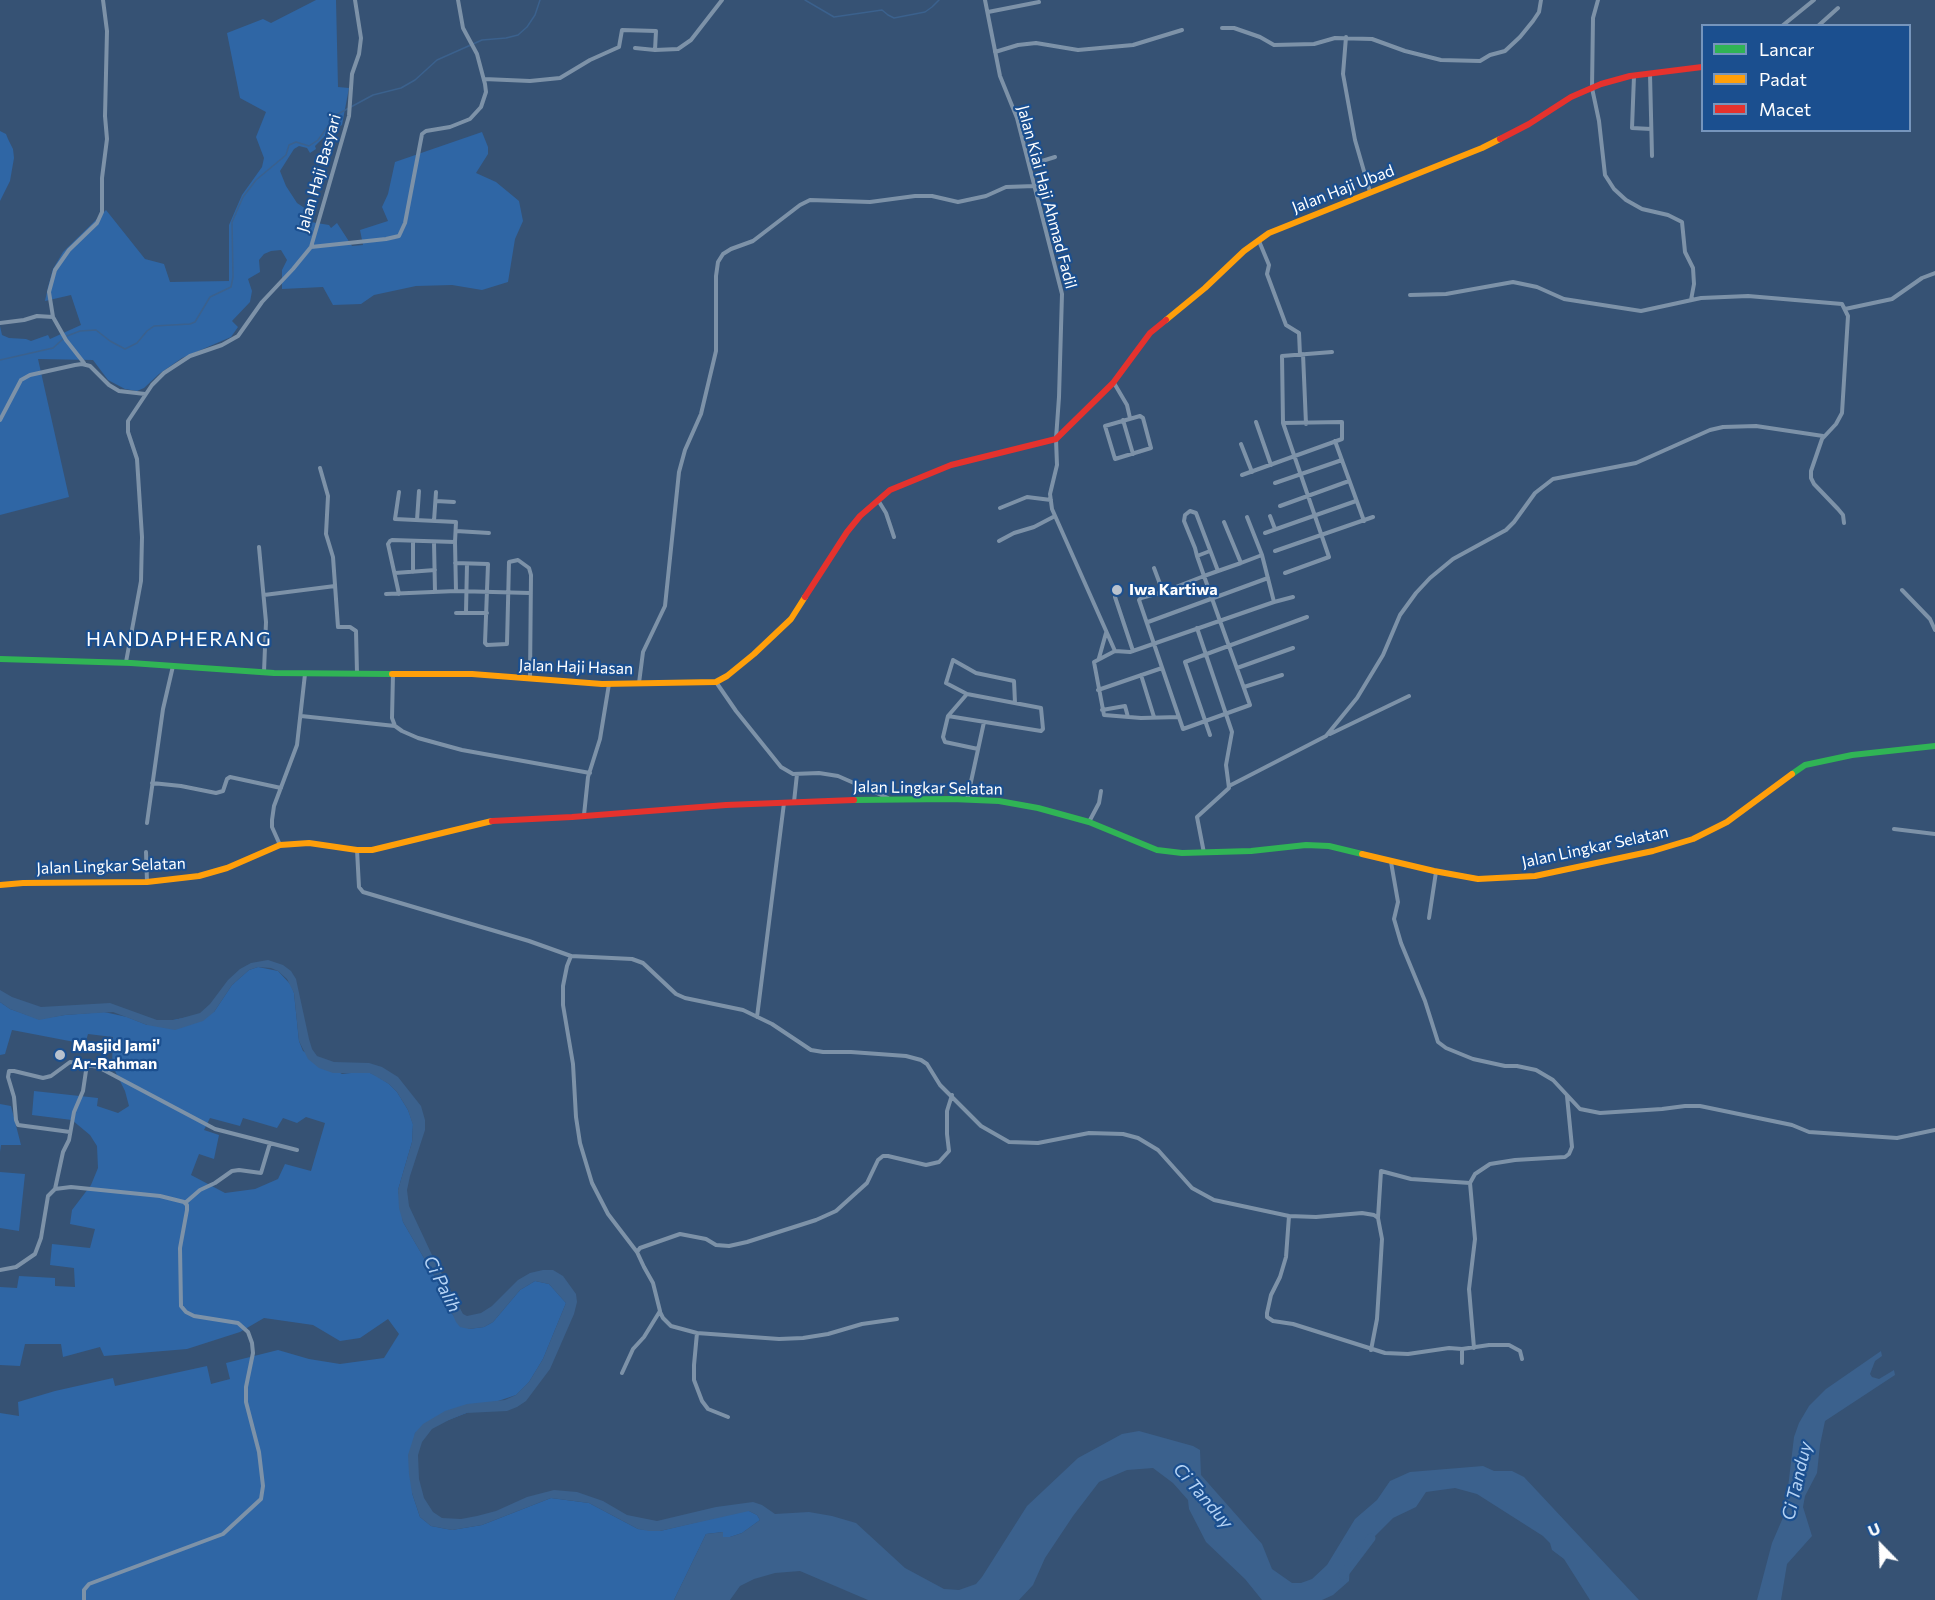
<!DOCTYPE html>
<style>
body{margin:0}
#map{position:relative;width:1935px;height:1600px;overflow:hidden;background:#365274;font-family:Commissioner,sans-serif}
canvas{display:block}
.legend{position:absolute;left:1701px;top:24px;width:210px;height:108px;box-sizing:border-box;background:#1b4f8f;border:2px solid #7695bc;margin:0;padding:8px 10px;list-style:none;font-size:18px;color:#fff}
.legend li{display:flex;align-items:center;gap:12px;height:30px}
.legend b{width:30px;border:2px solid #7695bc}
.north{position:absolute;left:1851px;top:1516px;width:60px;height:60px;-webkit-text-stroke:4px #1b4f8f;paint-order:stroke;rotate:337deg;font-size:16px;font-weight:700;line-height:24px;text-align:center;color:#fff}
.north::after{content:'';display:block;margin:auto;width:21px;height:27px;background:#fff;clip-path:polygon(50% 0,100% 100%,50% 72%,0 100%)}
</style>
<div id="map">
<canvas width="1935" height="1600"></canvas>
<ul class="legend">
<li><b style="height:8px;background:#30b455"></b>Lancar</li>
<li><b style="height:8px;background:#ff9f0a"></b>Padat</li>
<li><b style="height:8px;background:#e5322d"></b>Macet</li>
</ul>
<div class="north">U</div>
</div>
<script>
const context = document.querySelector('canvas').getContext('2d');
context.lineJoin = 'round';
function fill(path, color) { context.fillStyle = color; context.fill(path, 'evenodd'); }
const shape = rows => new Path2D(rows.map(r => 'M' + r).join(''));
function stroke(path, color, width, dash) { context.strokeStyle = color; context.lineWidth = width; context.lineCap = dash ? 'butt' : 'round'; context.setLineDash(dash || []); context.stroke(path); }
function write(font, color, halo, rows, align = 'center') {
  context.font = font + ' Commissioner,sans-serif'; context.lineWidth = 4.5; context.setLineDash([]); context.textBaseline = 'middle'; context.strokeStyle = halo; context.fillStyle = color; for (const [text, x, y, turn = 0] of rows) {
    context.save(); context.translate(x, y); context.rotate((+turn || 0) * Math.PI / 180); context.textAlign = isNaN(turn) ? turn : align; if (halo) context.strokeText(text, 0, 0); context.fillText(text, 0, 0); context.restore();
  }
}
fill(shape([
 [316,0,336,0,338,87,349,88,342,125,325,134,325,136,315,146,316,149,310,153,307,148,299,146,294,149,280,171,286,186,297,203,309,211,305,221,329,225,331,228,337,223,352,246,363,245,360,230,388,221,382,207,388,194,395,162,482,132,488,147,488,154,476,173,496,182,519,201,523,221,515,239,508,282,482,290,452,285,416,286,374,295,361,304,333,305,323,287,282,289,282,270,287,260,281,250,271,251,264,254,259,260,260,272,248,279,252,291,250,302,232,321,238,327,231,337,182,358,159,374,144,388,137,391,125,389,108,380,93,360,38,359,69,497,0,515,0,326,2,335,9,338,26,339,31,341,48,335,50,339,81,325,71,295,45,301,48,287,53,269,63,252,106,210,145,259,164,264,170,282,229,281,229,225,242,195,262,167,264,158,256,137,266,112,240,98,227,33,263,19,271,23],
 [0,131,6,134,8,139,13,149,14,158,10,181,0,201],
 [258,967,278,971,291,985,294,993,299,1041,303,1051,342,1074,360,1072,370,1073,377,1076,389,1084,397,1092,408,1110,413,1124,412,1142,398,1190,403,1222,438,1282,450,1312,469,1329,484,1327,493,1322,520,1290,535,1281,549,1284,566,1303,543,1359,529,1382,516,1395,492,1403,415,1433,412,1493,420,1517,431,1526,452,1530,482,1525,551,1498,589,1503,638,1529,660,1531,743,1511,749,1511,757,1515,760,1520,742,1533,730,1537,723,1537,723,1532,706,1534,674,1600,0,1600,0,1413,19,1416,18,1402,55,1391,113,1378,115,1386,207,1366,211,1384,230,1379,226,1363,278,1350,309,1359,340,1364,384,1358,399,1334,388,1319,360,1338,340,1341,313,1325,264,1318,240,1332,187,1349,104,1356,100,1347,63,1357,61,1344,25,1344,20,1366,0,1365,0,1287,17,1288,19,1276,55,1278,55,1286,75,1287,74,1268,50,1265,52,1244,90,1248,95,1229,70,1224,72,1210,91,1185,98,1168,97,1146,90,1135,72,1120,32,1115,34,1091,98,1098,97,1106,118,1113,129,1106,125,1091,112,1065,113,1037,88,1034,85,1044,12,1030,5,1054,0,1055,0,1002,10,1009,39,1019,65,1015,104,1012,127,1017,147,1025,214,1012,232,985,249,970],
 [306,1117,325,1123,311,1171,285,1164,278,1179,255,1189,225,1193,191,1175,199,1154,214,1159,219,1135,204,1130,210,1118,240,1126,243,1118,277,1128,283,1118,297,1123],
 [0,1104,11,1106,21,1145,1,1145,0,1152],
 [0,1172,25,1174,19,1231,0,1228]
]), '#2f66a5');
fill(shape([
 [268,960,283,965,291,971,296,979,309,1039,312,1049,317,1056,334,1062,369,1063,382,1067,398,1077,421,1106,425,1120,425,1130,410,1176,407,1190,409,1206,432,1255,463,1314,467,1316,481,1313,492,1306,518,1280,530,1273,543,1270,553,1270,563,1276,576,1294,577,1302,574,1314,550,1369,526,1401,517,1407,507,1411,466,1413,449,1420,432,1429,422,1442,418,1455,419,1479,424,1498,433,1512,442,1518,461,1519,477,1516,496,1511,527,1497,554,1490,577,1492,603,1501,627,1515,657,1521,716,1507,753,1502,762,1505,775,1514,809,1512,832,1516,856,1523,905,1568,944,1589,959,1590,976,1584,982,1577,1027,1506,1078,1458,1122,1434,1139,1431,1193,1446,1200,1450,1201,1475,1262,1544,1272,1569,1292,1583,1301,1583,1312,1579,1327,1565,1355,1519,1377,1500,1390,1481,1410,1472,1483,1466,1494,1471,1512,1471,1524,1477,1639,1600,1590,1600,1564,1559,1552,1550,1550,1543,1543,1536,1477,1494,1455,1488,1426,1492,1416,1507,1393,1518,1356,1555,1350,1564,1349,1581,1333,1595,1322,1600,1262,1600,1245,1579,1206,1542,1189,1509,1188,1500,1173,1483,1153,1468,1127,1470,1099,1482,1073,1516,1045,1558,1033,1585,1019,1600,868,1600,800,1571,775,1573,754,1579,740,1586,730,1600,674,1600,706,1534,723,1532,723,1537,730,1537,742,1533,760,1520,757,1515,749,1511,660,1531,649,1531,638,1529,589,1503,551,1498,482,1525,452,1530,431,1526,420,1517,412,1493,409,1474,408,1455,415,1433,423,1424,445,1411,467,1404,505,1400,516,1395,529,1382,543,1359,566,1303,549,1284,535,1281,520,1290,493,1322,484,1327,469,1329,460,1327,456,1322,438,1282,403,1222,399,1208,398,1190,412,1142,413,1125,408,1110,397,1092,389,1084,370,1073,333,1073,319,1068,308,1059,299,1041,294,993,287,979,278,971,271,968,258,967,249,970,232,985,214,1012,203,1021,175,1030,147,1025,113,1012,65,1015,39,1020,10,1009,0,1002,0,990,12,997,41,1007,110,1003,157,1020,175,1020,200,1013,210,1004,228,980,240,969,251,963],
 [1881,1351,1882,1356,1875,1361,1870,1374,1872,1377,1879,1379,1894,1370,1895,1375,1825,1421,1820,1445,1817,1473,1805,1496,1803,1507,1812,1536,1787,1564,1781,1600,1757,1600,1772,1543,1785,1513,1794,1437,1799,1423,1809,1406,1826,1389]
]), '#3b618d');
stroke(shape([
 [805,0,834,17,882,10,888,15,894,18,925,12,932,7,939,0],
 [67,336,80,331,96,330,110,341,125,349,137,343,147,331,154,326,190,324,195,322,210,297,231,287,233,277,232,222,243,197,256,180,286,155,289,145,296,142,309,146,318,140,336,115,373,95,401,88,415,80,437,60,482,40,506,38,518,35,527,27,535,15,540,0],
 [0,360,53,348,63,339]
]), '#3b618d', 1.5);
stroke(shape([
 [1343,1575,1371,1538]
]), '#3b618d', 9);
stroke(shape([
 [985,0,1000,76,1017,118,1062,294,1059,397,1056,439,1057,465,1050,494,1052,509,1115,651,1130,652,1274,602,1262,555,1247,517],
 [1598,0,1593,18,1592,88,1599,121,1605,175,1614,189,1626,200,1642,209,1668,215,1682,222,1685,252,1693,268,1694,284,1691,300],
 [988,12,1039,2],
 [1782,26,1814,0],
 [1818,26,1838,8],
 [1222,28,1234,28,1260,37,1274,45,1314,44,1335,38,1372,39,1405,51,1441,60,1480,61,1490,55,1505,51,1520,37,1533,21,1539,12,1541,0],
 [1346,37,1343,74,1355,140,1370,192],
 [635,48,655,50],
 [995,52,1018,45,1036,43,1078,50,1133,45,1182,30],
 [1650,74,1652,156],
 [1634,76,1632,128,1651,129],
 [484,79,530,81,560,78,590,60,619,47,622,30,656,31,655,50,678,49,691,40,722,0],
 [1029,165,1055,157],
 [1259,241,1269,265,1267,274,1286,325,1299,333,1300,355],
 [311,247,386,239,399,236,405,223,422,134,426,131,450,127,470,119,481,107,486,92,485,84,477,54,463,28,458,0],
 [1410,295,1446,294,1513,282,1537,287,1564,299,1641,311,1701,298,1748,296,1842,304,1848,316,1842,413,1836,424,1822,439,1811,471,1811,478,1814,484,1838,509,1843,515,1844,523],
 [1845,309,1892,299,1922,278,1935,273],
 [53,317,49,292,55,270,69,250,97,223,102,212,102,178,107,139,105,116,107,31,103,0],
 [0,323,24,320,37,316,53,317,66,340,84,363],
 [1303,354,1306,424],
 [1114,383,1127,405,1130,418],
 [1140,416,1143,418,1151,448,1115,459,1105,426,1140,416],
 [0,420,21,380,30,375,75,365,82,364,90,366,109,385,119,391,145,394],
 [1123,420,1133,454],
 [1256,422,1271,465],
 [1335,441,1364,521],
 [1241,444,1252,472],
 [320,468,328,496,326,534,333,557,338,627,350,627,356,631,357,673],
 [1242,475,1342,439,1342,422,1283,423],
 [1275,483,1342,460],
 [399,492,395,519,456,522,455,542],
 [878,500,886,513,894,537],
 [436,501,454,502],
 [1280,506,1349,481],
 [1000,508,1027,497,1051,500],
 [1270,516,1275,529],
 [417,520,419,491],
 [434,521,436,492],
 [1224,522,1241,563],
 [456,531,489,533],
 [1265,533,1356,501],
 [999,541,1014,533,1034,527,1055,516],
 [413,542,413,572],
 [434,542,435,592],
 [259,547,266,622,264,672],
 [1275,551,1373,517],
 [1197,556,1210,551],
 [455,563,488,564,485,643,487,645,507,644,509,562,518,560,529,568,531,575,530,678],
 [1154,568,1163,592],
 [1218,571,1196,513,1190,511,1185,515,1184,521,1195,548,1197,556,1204,576,1220,621,1250,705,1183,729,1139,600,1141,598,1163,592,1204,576,1218,571,1241,563,1262,555],
 [395,573,435,570],
 [1285,573,1329,557,1283,423,1282,356,1332,352],
 [1902,590,1930,619,1935,630],
 [456,591,530,593],
 [386,594,456,591,455,542,392,540,390,541,388,544,399,594],
 [264,595,335,586],
 [1115,597,1133,651],
 [1274,602,1293,597],
 [466,612,467,564],
 [456,613,487,613],
 [1148,622,1268,578],
 [1197,628,1232,732,1226,765,1229,788,1197,817,1204,853],
 [1115,651,1094,662,1104,715,1141,718,1179,717],
 [1099,658,1106,633],
 [126,662,141,581,142,537,137,459,128,432,128,421,152,385,164,373,190,356,222,345,238,336,262,302,293,269,311,247,349,116,352,74,359,54,361,38,355,0],
 [1237,668,1293,648],
 [393,674,392,718,395,726,402,731,418,738,462,750,590,773],
 [1141,675,1154,717],
 [716,682,736,711,781,767,793,774,819,773,838,776,888,798],
 [639,683,643,652,665,606,679,472,685,450,701,414,716,351,716,276,718,262,723,254,731,249,753,241,800,205,810,200,870,202,915,196,932,196,958,202,986,196,1006,187,1035,186],
 [1244,687,1282,675],
 [1098,690,1162,668],
 [967,694,1041,708,1043,729,1041,731,948,716,967,694],
 [967,694,946,683,953,660,976,673,1014,681,1015,703],
 [1102,710,1125,706,1128,717],
 [301,716,395,726],
 [948,716,943,737,945,742,978,749],
 [1330,734,1409,696],
 [1210,735,1185,662,1307,617],
 [152,783,181,786,216,793,223,791,227,779,230,777,281,788],
 [1229,786,1326,736,1357,698,1383,655,1400,615,1416,593,1430,578,1453,559,1506,530,1514,522,1535,493,1553,479,1636,463,1710,430,1723,427,1756,426,1823,436],
 [967,800,984,722],
 [794,802,797,774],
 [584,815,588,777,600,739,609,684],
 [1089,822,1099,803,1101,791],
 [147,823,163,709,173,666],
 [1894,829,1935,834],
 [280,845,272,827,272,820,274,806,297,745,305,674],
 [357,850,359,887,363,892,529,941,571,956,567,966,563,986,563,1005,573,1064,576,1117,580,1143,592,1183,608,1214,637,1252,644,1267,653,1283,660,1311,644,1337,633,1349,622,1373],
 [146,852,147,882],
 [1391,862,1398,902,1394,919,1401,943,1425,1001,1438,1042,1446,1048,1473,1059,1505,1066,1517,1066,1536,1070,1553,1080,1580,1109,1600,1113,1662,1109,1685,1106,1700,1106,1792,1125,1809,1132,1897,1138,1935,1130],
 [1429,918,1436,872],
 [571,956,632,959,643,963,676,994,685,998,743,1010,772,1024,811,1050,823,1052,851,1052,906,1056,921,1060,927,1064,940,1085,981,1126,1009,1142,1038,1143,1089,1133,1123,1134,1138,1138,1158,1150,1192,1188,1214,1200,1289,1216,1286,1257,1280,1277,1271,1295,1267,1313,1267,1317,1273,1321,1293,1324,1385,1353,1408,1354,1449,1348,1462,1349,1489,1345,1509,1345,1520,1351,1522,1359],
 [757,1017,784,803],
 [70,1132,18,1125,16,1120,14,1097,8,1077,9,1071,14,1071,43,1078,51,1076,70,1062,98,1067,215,1129,297,1150],
 [1470,1183,1475,1174,1490,1164,1515,1160,1565,1157,1569,1154,1572,1147,1567,1096],
 [55,1189,63,1152,69,1140,74,1112,83,1091,87,1064],
 [185,1203,200,1190,215,1183,232,1171,239,1170,261,1173,270,1143],
 [1289,1216,1316,1217,1362,1213,1374,1215,1378,1218,1382,1239,1380,1272,1377,1319,1371,1350],
 [1378,1218,1381,1171,1411,1179,1470,1183,1475,1239,1469,1289,1474,1348],
 [637,1252,640,1248,680,1234,706,1239,716,1245,729,1246,747,1242,816,1220,836,1211,867,1183,878,1160,883,1156,888,1156,926,1165,939,1162,949,1151,947,1134,947,1111,952,1095],
 [0,1270,16,1267,35,1254,41,1238,48,1196,55,1189,71,1187,160,1196,184,1202,187,1205,187,1210,180,1248,181,1306,186,1312,194,1316,238,1323,248,1332,252,1343,253,1353,246,1387,246,1402,259,1452,263,1486,261,1499,223,1534,89,1584,84,1590,84,1600],
 [660,1312,663,1318,671,1326,697,1333,694,1365,694,1380,702,1401,708,1409,728,1417],
 [697,1333,779,1339,803,1338,828,1334,862,1324,897,1319],
 [1462,1349,1462,1363]
]), '#7d92a8', 4);
stroke(shape([
 [0,659,131,663,274,673,392,674],
 [1792,774,1805,765,1852,755,1935,746],
 [854,800,952,799,999,801,1038,808,1089,822,1157,850,1182,853,1251,851,1306,845,1329,846,1362,854]
]), '#30b455', 6);
stroke(shape([
 [1166,320,1205,288,1244,251,1269,233,1482,148,1500,139],
 [392,674,472,674,602,684,716,682,727,676,754,654,791,619,805,597],
 [1362,854,1434,871,1478,879,1535,876,1653,851,1693,839,1727,822,1792,774],
 [0,885,23,883,147,882,199,876,227,868,280,845,309,843,357,850,372,850,492,821]
]), '#ff9f0a', 6);
stroke(shape([
 [1500,139,1529,124,1571,97,1601,84,1630,76,1702,67],
 [805,597,847,532,860,516,890,490,951,465,1056,439,1113,383,1150,333,1166,320],
 [492,821,572,817,726,805,854,800]
]), '#e5322d', 6);
for (const [x, y, r, color] of [
 [1117,590,6,"#b9c2ce"],
 [60,1055,6,"#b9c2ce"]
]) { const dot = new Path2D(); dot.arc(x, y, r, 0, 2 * Math.PI); context.fillStyle = color; context.fill(dot); stroke(dot, '#1b4f8f', 2); }
write('16px', '#fff', '#1b4f8f', [
 ["Jalan Haji Basyari",319,173,-74],
 ["Jalan Haji Ubad",1343,189,-21],
 ["Jalan Kiai Haji Ahmad Fadil",1047,197,75],
 ["Jalan Haji Hasan",576,667,2],
 ["Jalan Lingkar Selatan",928,788,1],
 ["Jalan Lingkar Selatan",1595,847,-12],
 ["Jalan Lingkar Selatan",111,866,-2]
]);
write('bold 16px', '#fff', '#1b4f8f', [
 ["Iwa Kartiwa",1129,590],
 ["Masjid Jami'",72,1046],
 ["Ar-Rahman",72,1064]
], 'left');
write('italic 18px', '#b5d3f5', '#1b4f8f', [
 ["Ci Palih",442,1284,63],
 ["Ci Tanduy",1797,1481,-77],
 ["Ci Tanduy",1203,1496,49]
]);
context.letterSpacing = '1.5px';
write('20px', '#fff', '#1b4f8f', [
 ["HANDAPHERANG",179,639]
]);
context.letterSpacing = '0px';
</script>
